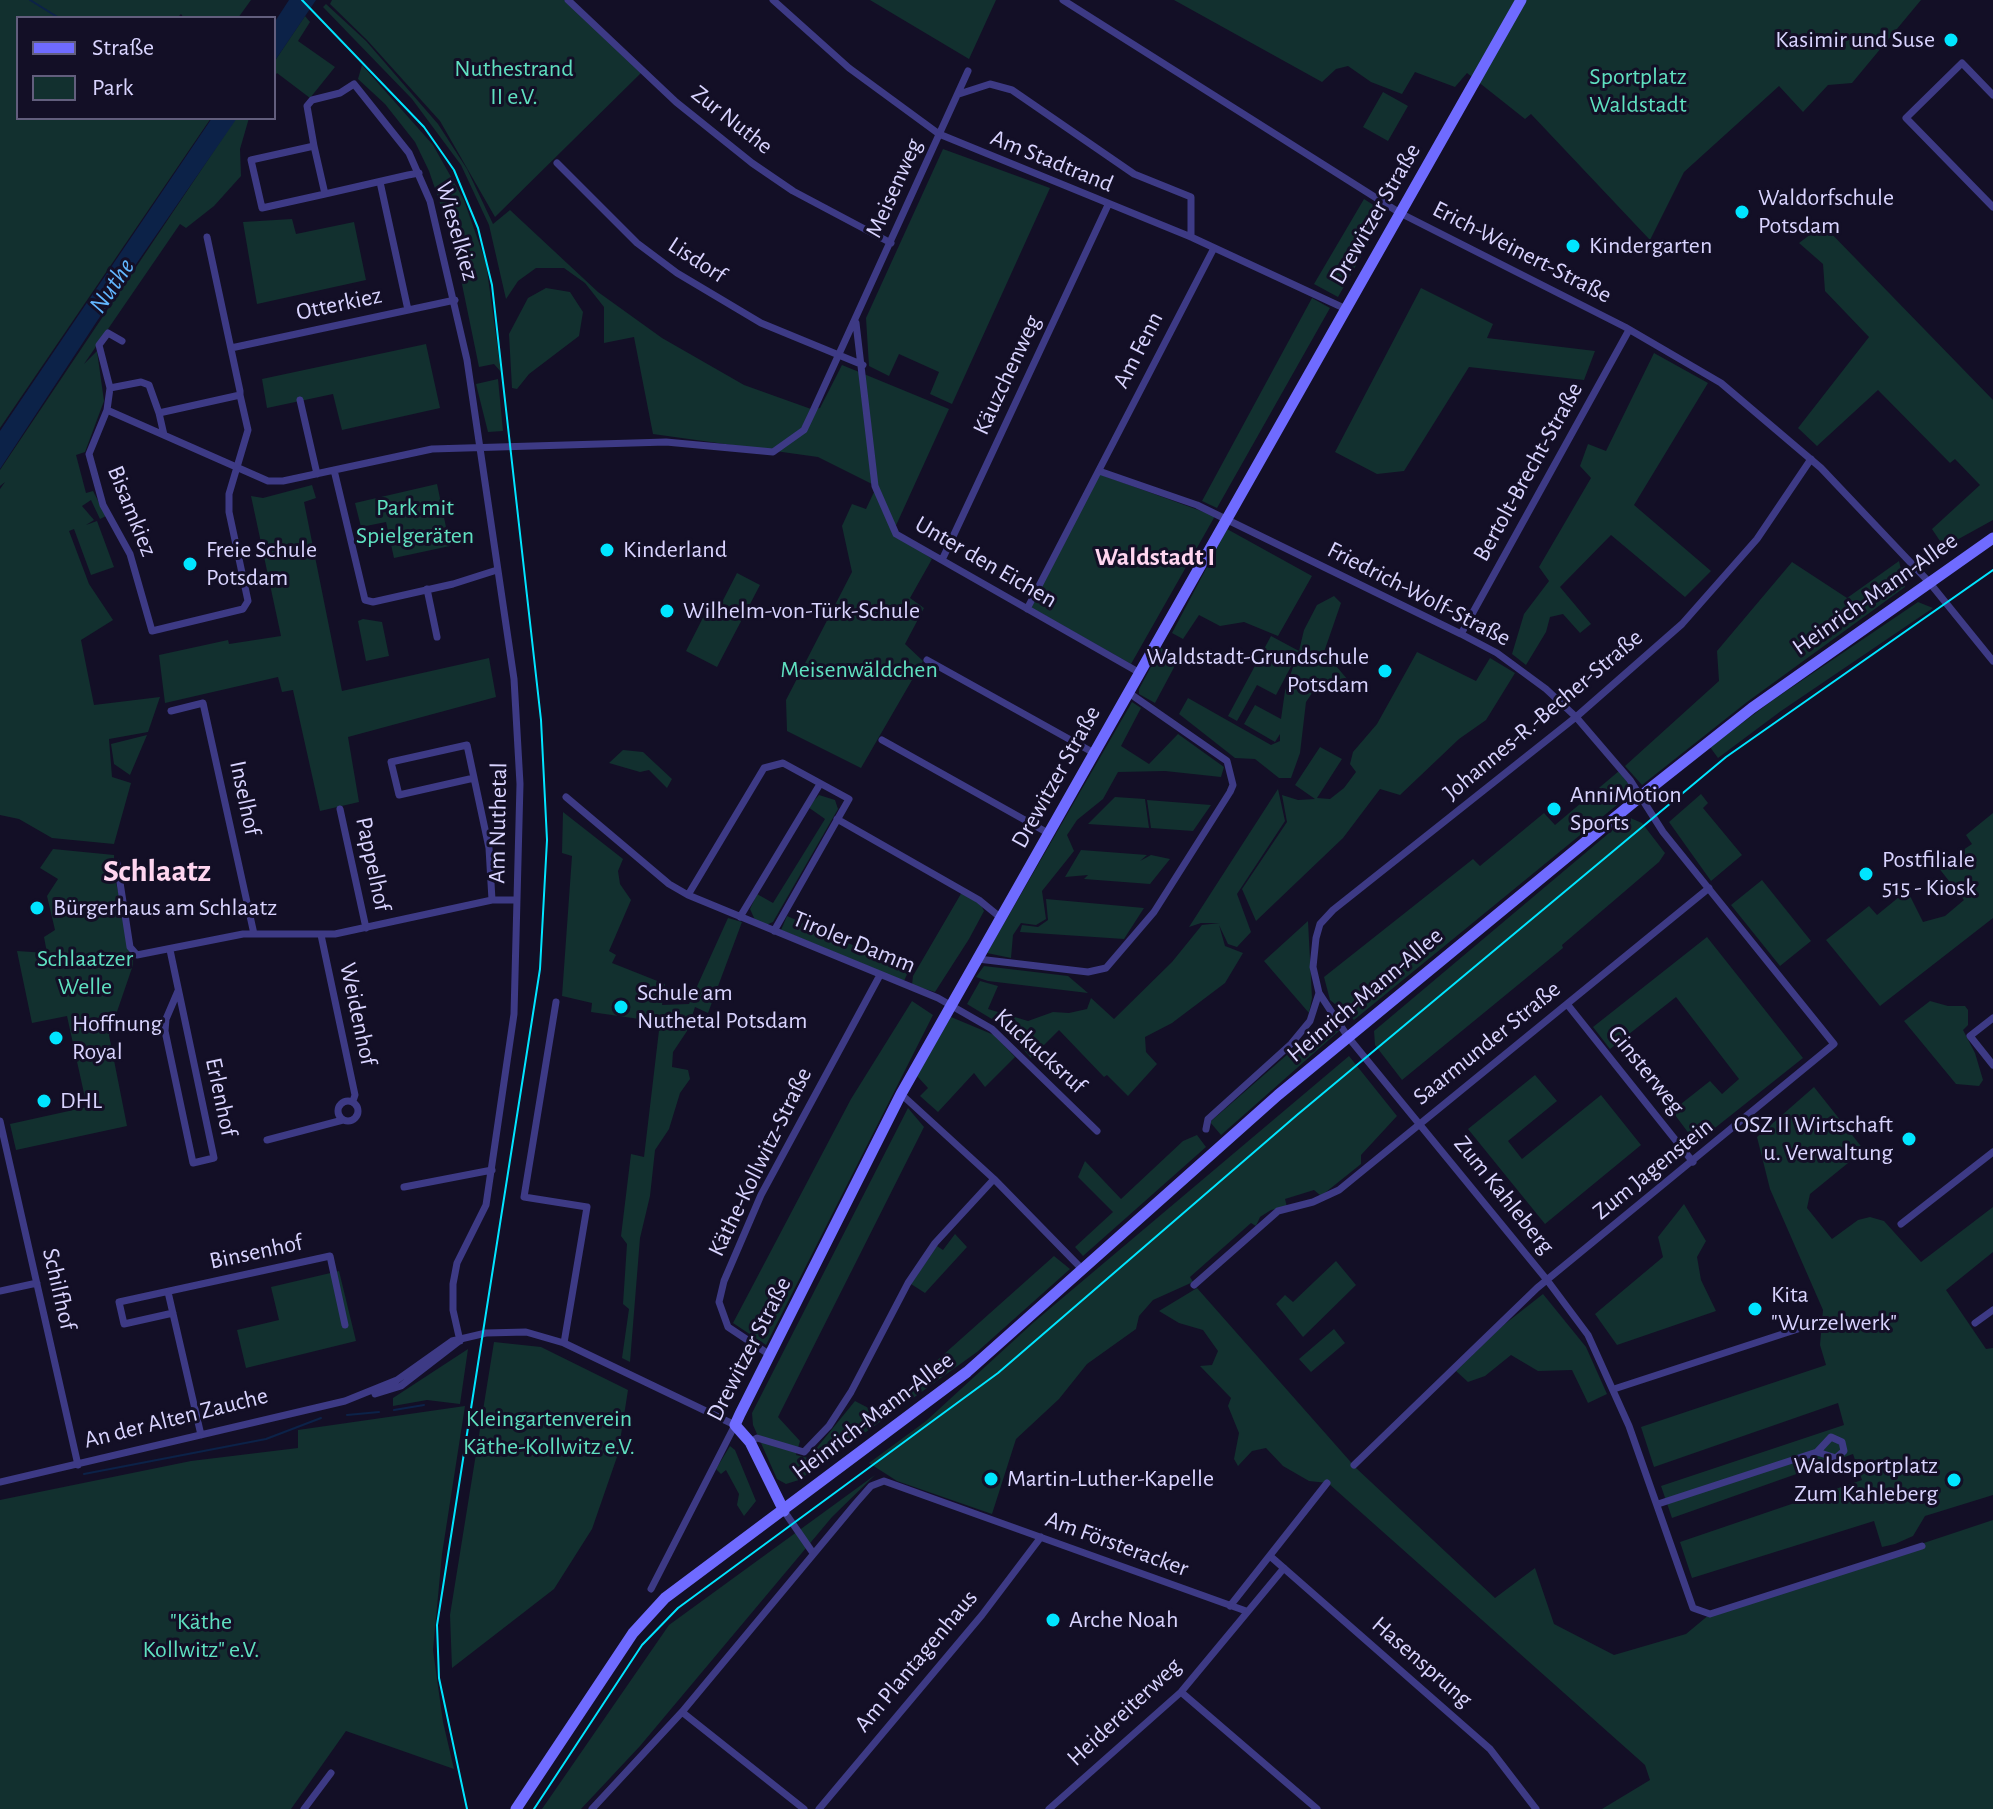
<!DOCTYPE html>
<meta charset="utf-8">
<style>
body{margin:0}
#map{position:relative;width:1993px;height:1809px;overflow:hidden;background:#130f26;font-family:"Alegreya Sans",sans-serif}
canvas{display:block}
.legend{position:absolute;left:16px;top:16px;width:260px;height:104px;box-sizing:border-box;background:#130f26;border:2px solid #625e7d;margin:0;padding:10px 14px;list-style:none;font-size:24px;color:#d9d4ff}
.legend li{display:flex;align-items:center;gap:16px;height:40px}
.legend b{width:40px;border:2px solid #625e7d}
</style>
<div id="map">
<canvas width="1993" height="1809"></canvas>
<ul class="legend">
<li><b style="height:10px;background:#6f6bff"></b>Straße</li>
<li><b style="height:22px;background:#12302f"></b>Park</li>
</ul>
</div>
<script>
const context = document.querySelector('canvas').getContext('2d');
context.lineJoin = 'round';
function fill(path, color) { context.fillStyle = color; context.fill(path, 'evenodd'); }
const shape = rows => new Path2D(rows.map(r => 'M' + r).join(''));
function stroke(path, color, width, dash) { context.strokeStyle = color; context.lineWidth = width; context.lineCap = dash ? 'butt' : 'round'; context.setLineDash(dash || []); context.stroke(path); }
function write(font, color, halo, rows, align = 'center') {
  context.font = font + ' "Alegreya Sans",sans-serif'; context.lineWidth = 6; context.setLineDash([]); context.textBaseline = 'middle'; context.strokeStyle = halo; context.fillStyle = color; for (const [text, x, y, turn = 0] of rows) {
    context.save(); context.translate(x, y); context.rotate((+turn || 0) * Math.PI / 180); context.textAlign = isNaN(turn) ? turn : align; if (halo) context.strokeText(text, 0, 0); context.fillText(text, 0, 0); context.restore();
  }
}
fill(shape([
 [0,0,251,0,238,18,184,18,181,14,177,18,18,18,18,118,211,118,0,428],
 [332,0,564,0,642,72,495,217,440,121,367,40,330,4],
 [870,0,996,0,969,59],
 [1174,0,1921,0,1852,83,1828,85,1803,112,1779,86,1684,172,1650,240,1531,114,1525,119,1467,73,1455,87,1415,72,1402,94,1371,82,1348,66,1336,69,1322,82],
 [326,4,366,41,438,124,467,169,493,224,510,210,598,292,662,338,744,385,811,409,820,408,842,365,949,409,893,532,932,559,910,598,924,608,905,644,923,661,861,768,787,731,786,700,852,572,842,526,852,504,866,509,874,492,872,484,818,457,653,434,634,337,604,343,604,307,585,283,564,268,536,268,518,281,506,299,489,225,461,165,412,99,323,7],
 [305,16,310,22,298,41,335,67,310,98,277,73,274,77,274,62],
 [362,65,433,145,464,200,486,263,501,372,494,364,479,367,457,260,461,258,459,251,456,250,429,171,415,142,385,104,358,79],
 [1383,92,1408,106,1388,141,1363,127],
 [236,118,249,118,240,149,241,176,214,206,186,228,180,224,84,364,97,351,104,401,85,452,76,455,86,493,93,491,106,516,100,519,91,500,82,506,94,520,86,525,97,521,114,567,91,575,74,529,69,531,89,584,113,620,81,640,94,705,160,697,148,732,109,739,112,777,131,783,114,844,52,838,19,819,0,815,0,489,5,482,0,486,0,470],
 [943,149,1050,188,952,404,930,394,939,372,899,354,889,376,869,366,866,318],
 [1364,199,1386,213,1338,297,1314,284],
 [292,219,296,234,354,222,366,280,257,304,243,222],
 [1823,225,1993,400,1993,520,1944,547,1932,529,1980,485,1955,459,1950,463,1878,390,1817,446,1798,428,1869,337,1825,291,1823,264,1799,243],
 [546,288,570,292,583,312,579,336,529,374,517,389,512,388,509,334,528,298],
 [1421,288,1493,324,1487,338,1595,351,1584,380,1469,367,1404,471,1377,474,1335,452],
 [1312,298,1330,308,1217,508,1202,501],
 [426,344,440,408,342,430,333,394,267,408,262,379],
 [1654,353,1708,383,1634,505,1711,571,1685,597,1611,535,1560,587,1591,624,1580,633,1563,614,1550,617,1546,632,1526,665,1512,654,1524,614,1549,581,1539,567,1591,478,1580,466,1588,444,1606,451],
 [498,379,503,431,488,432,476,384],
 [1099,474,1215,516,1131,664,1030,607],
 [437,484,450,546,394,558,386,522,361,527,355,503],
 [312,485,316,498,304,502,342,691,489,658,496,697,348,737,359,802,320,811,293,690,282,692,278,677,165,703,159,655,228,640,229,644,281,636,251,496,263,498],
 [1227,529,1312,576,1278,636,1244,622,1220,626,1199,615,1183,639,1172,633],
 [1899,561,1905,587,1747,702,1642,785,1625,766,1719,681,1717,651,1792,562,1847,598],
 [737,573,760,585,717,667,686,651,711,602,720,606],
 [1334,596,1341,603,1324,652,1348,680,1330,688,1316,687,1306,702,1300,753,1291,778,1279,778,1255,759,1235,758,1179,714,1188,698,1271,745,1280,741,1280,734,1275,742,1244,724,1255,705,1281,719,1285,691,1297,655,1276,695,1257,685,1237,721,1228,716,1271,636,1299,651,1304,630,1317,605],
 [1918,602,1933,608,1781,711,1718,758,1710,747,1773,700],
 [363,619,382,622,389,656,366,661,358,621],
 [1161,648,1179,658,1155,703,1139,694,1139,689],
 [1417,652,1476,681,1490,658,1515,673,1486,720,1459,739,1400,795,1380,789,1343,838,1256,921,1242,889,1287,822,1282,795,1298,800,1315,799,1295,785,1320,747,1342,759,1317,798,1330,799,1344,788,1356,772,1350,764,1353,752,1377,724],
 [1132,702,1141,708,1121,746,1149,764,1178,734,1224,767,1221,777,1165,771,1118,772,1103,799,1077,820,1067,835,1074,851,1042,891,1046,919,1036,925,1021,923,1013,935,1011,958,987,953],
 [147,735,130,775,114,764,111,744],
 [623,750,643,752,672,779,667,788,649,770,640,772,609,763],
 [1619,771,1634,791,1354,1020,1330,1000,1324,977,1473,859,1480,866,1544,813,1555,825],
 [1278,789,1285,821,1237,894,1251,932,1237,947,1228,944,1219,925,1225,946,1243,953,1225,983,1172,1023,1145,1037,1146,1052,1157,1064,1128,1096,1107,1075,1104,1077,1059,1030,1031,1058,1000,1024,967,1004,980,981,998,986,988,1009,1028,1021,1053,1012,1069,1013,1087,1009,1091,998,1114,1019,1172,962,1202,925,1220,923,1201,923,1189,927],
 [1701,794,1708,803,1703,808,1742,855,1711,881,1669,822],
 [819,795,835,800,838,809,773,922,766,925,755,920,750,909,757,894,773,903,825,819,808,807],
 [1115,797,1145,799,1149,828,1088,824],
 [1147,800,1211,805,1193,831,1151,828],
 [563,812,623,859,618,871,620,884,631,900,609,951,616,955,612,963,665,984,662,1005,689,1004,728,918,742,922,708,1013,695,1007,687,1031,673,1052,672,1067,688,1070,690,1079,680,1093,669,1129,655,1150,650,1196,640,1238,630,1362,622,1358,629,1309,623,1304,627,1244,621,1236,631,1154,644,1157,660,1022,591,1012,592,1003,562,996,572,856,562,853],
 [1993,813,1993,918,1880,1006,1826,940,1869,906,1877,915,1899,897,1910,896,1923,922,1945,916,1964,900,1938,867,1972,844,1966,835],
 [1628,817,1642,823,1665,853,1659,862,1562,945,1563,948,1402,1080,1375,1045,1374,1031],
 [53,849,114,855,114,874,133,956,133,965,109,1035,127,1126,16,1150,10,1124,87,1107,67,1016,32,1023,17,951,47,953,44,937,55,930,47,896,58,879,40,868],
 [1081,850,1147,855,1140,861,1151,855,1170,859,1150,884,1084,879,1088,875,1065,877],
 [1762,880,1811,941,1780,966,1731,905],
 [962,892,981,905,984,911,969,939,935,992,912,985,913,976],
 [1046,899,1144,908,1124,939,1020,932,1022,925,1038,927,1048,920],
 [787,916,909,970,904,981,781,930],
 [1308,921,1312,998,1309,1013,1264,961],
 [1707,937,1803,1058,1696,1143,1672,1111,1710,1081,1722,1094,1739,1079,1676,997,1610,1049,1593,1027],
 [984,966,1068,976,1088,993,988,981,976,977],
 [912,1001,933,1015,766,1345,733,1323,851,1099],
 [1930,1001,1948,1006,1965,1006,1968,1010,1968,1025,1963,1030,1975,1053,1983,1080,1979,1086,1956,1084,1904,1021],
 [951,1017,994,1035,1015,1057,985,1087,974,1073,938,1112,920,1096,928,1088,917,1076],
 [1328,1019,1339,1031,1221,1135,1210,1122],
 [1349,1056,1397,1116,1361,1155,1361,1164,1321,1196,1314,1190,1285,1199,1287,1207,1271,1210,1260,1217,1256,1226,1251,1223,1190,1277,1193,1282,1153,1300,1139,1316,1136,1329,1087,1364,1059,1399,1016,1439,992,1514,897,1481,869,1463,926,1421,1034,1322],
 [1535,1075,1557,1101,1508,1141,1522,1159,1601,1095,1641,1145,1545,1224,1468,1129],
 [1814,1087,1864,1150,1810,1194,1807,1208,1832,1239,1858,1220,1870,1217,1884,1221,1921,1262,1993,1207,1993,1252,1946,1290,1986,1349,1993,1348,1993,1495,1925,1516,1913,1536,1895,1544,1882,1547,1874,1521,1692,1578,1680,1542,1862,1480,1853,1454,1672,1518,1661,1486,1844,1425,1838,1403,1654,1467,1641,1427,1826,1365,1820,1345,1823,1310,1770,1189,1757,1137],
 [908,1108,924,1127,778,1417,800,1441,796,1455,824,1462,799,1480,786,1484,777,1479,753,1425,752,1413],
 [1197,1135,1206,1147,1083,1256,1075,1247,1113,1212,1078,1177,1085,1161,1121,1199,1183,1141],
 [1684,1204,1706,1241,1697,1257,1701,1280,1716,1311,1617,1345,1595,1314,1663,1257,1658,1237],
 [955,1234,967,1247,925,1293,911,1284,937,1246,943,1250],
 [1054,1256,1070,1269,977,1352,834,1455,815,1450,855,1401,878,1413],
 [1336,1261,1356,1285,1303,1337,1276,1304,1285,1295,1293,1302],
 [339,1271,356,1341,246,1368,237,1330,279,1320,271,1287],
 [1197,1288,1356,1468,1495,1598,1535,1568,1554,1624,1614,1655,1686,1634,1710,1614,1993,1520,1993,1809,1602,1809,1650,1780,1645,1765,1328,1483,1309,1481,1283,1466,1266,1448,1252,1451,1238,1466,1234,1459,1239,1433,1228,1406,1231,1398,1200,1366,1212,1365,1218,1351,1203,1330,1179,1323,1159,1311],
 [1543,1294,1586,1347,1607,1394,1588,1403,1572,1370,1538,1371,1511,1355,1485,1376,1468,1382,1456,1371,1501,1327],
 [1334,1329,1345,1343,1311,1372,1299,1359],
 [494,1342,541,1347,628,1390,618,1454,592,1529,554,1589,452,1668,450,1615],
 [468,1349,460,1404,427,1400,393,1406,393,1398],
 [465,1406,442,1554,433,1650,443,1722,454,1769,346,1731,291,1809,0,1809,0,1500,191,1461,298,1448,298,1430],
 [730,1446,735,1450,756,1501,744,1516,737,1505,739,1494,726,1470,721,1474,716,1469],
 [875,1475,832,1517,640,1746,581,1809,542,1809,669,1625]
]), '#12302f');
fill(shape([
 [289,0,316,0,274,62,274,23],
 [212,118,237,118,103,312,0,469,0,431]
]), '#0c2248');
stroke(shape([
 [30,0,59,18],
 [394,1410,424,1405],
 [347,1415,379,1412],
 [84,1474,266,1439,321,1418]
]), '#0c2248', 2);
stroke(shape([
 [568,0,676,102,752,163,793,191,891,243],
 [773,0,849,68,939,134,1191,237,1346,309],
 [1063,0,1400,213,1625,327,1721,383,1821,468,1929,582,1993,661],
 [959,94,990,84,1012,90,1134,174,1191,197,1191,237],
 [1993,95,1962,63,1906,118,1993,207],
 [314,146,307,106,312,100,340,93,354,84,409,153,430,201,467,360,514,679,520,784,514,1014,486,1205,457,1263,453,1284,453,1310,460,1341],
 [557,163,637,243,677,273,761,323,863,365],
 [380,182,408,310],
 [325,194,314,146,251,160,262,208,325,194,408,175,419,173],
 [207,237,240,391,240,395,248,430,229,494,229,512,248,601,243,609,152,631,130,554,103,505,89,454,107,410,110,388,141,382,149,385,159,413,240,395],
 [856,323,875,486,896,534,1140,673],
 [231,348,455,300],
 [110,388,99,345,108,333,122,341],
 [300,400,317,474],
 [107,410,268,481,283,481,432,449,666,442,773,452,804,430,813,411,968,71],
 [159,413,164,435],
 [334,470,365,600,373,602,453,584,497,570],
 [1099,471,1197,505,1461,634,1497,653,1546,689,1576,717,1630,780,1663,832,1834,1044,1537,1288,1354,1465],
 [942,560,1108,205],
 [427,589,437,637],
 [1027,609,1214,248],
 [1461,634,1629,330],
 [927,660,1094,753],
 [171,711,203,703,254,934],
 [882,740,1048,833],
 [474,778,399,795,391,762,467,745,489,848,492,900],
 [566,797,669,884,688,895,938,998,992,1029,1097,1131],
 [340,809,366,928],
 [837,819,979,900,1001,918],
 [117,863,130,947,137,955,243,934,335,934,492,900,517,900],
 [688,895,764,768,783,763,849,799,774,931],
 [740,917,820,784],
 [321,935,355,1095,353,1101],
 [170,950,214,1158,193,1163,165,1031,166,1019,178,991],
 [978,959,1088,972,1106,968,1154,912,1230,792,1233,785,1227,761,1129,693],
 [1319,993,1348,1037,1547,1280,1588,1335,1629,1426,1693,1608,1710,1614,1922,1546],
 [556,1002,524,1197,587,1207,564,1343],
 [1567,1004,1693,1162],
 [1993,1018,1970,1036,1993,1065],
 [901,1094,994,1179,1082,1269],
 '338 1111a10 10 0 1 1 20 0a10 10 0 1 1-20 0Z',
 [0,1121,78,1465],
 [1206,1129,1208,1119,1291,1044,1310,1021,1319,993,1313,967,1316,938,1320,924,1333,910,1576,717,1682,624,1757,539,1811,459],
 [267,1140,343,1120],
 [404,1187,492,1170],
 [1901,1224,1993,1152],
 [1194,1285,1278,1211,1313,1202,1339,1190,1709,888],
 [0,1291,37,1283],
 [168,1292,201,1435],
 [173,1313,124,1324,119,1302,330,1256,345,1325],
 [1975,1323,1993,1310],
 [770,1355,728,1327,719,1302,724,1281,761,1195,880,975],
 [1614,1389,1804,1327],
 [375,1394,401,1386,458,1342],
 [750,1442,757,1438,804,1452,829,1426,851,1392,908,1283,935,1243,994,1179],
 [0,1482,345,1401,397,1380,452,1341,486,1333,526,1332,564,1343,735,1425,651,1589],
 [1658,1504,1817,1452,1836,1458,1844,1451,1842,1442,1831,1437,1817,1452],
 [784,1511,813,1553],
 [1270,1556,1490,1749,1536,1809],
 [1230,1606,1327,1483],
 [1181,1692,1317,1809],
 [682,1712,804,1809],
 [304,1809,331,1773],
 [592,1809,682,1712,856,1503,871,1486,884,1481,1246,1611],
 [819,1809,982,1615,1041,1537],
 [1049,1809,1181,1692,1284,1568]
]), '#3d3a85', 7);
stroke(shape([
 [784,1511,750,1442,735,1425,740,1414,901,1094,1521,0],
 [516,1809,633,1633,665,1598,967,1372,1278,1095,1652,787,1752,708,1993,538]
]), '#6f6bff', 11);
stroke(shape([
 [302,0,424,127,454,170,478,228,492,285,541,720,547,840,540,969,437,1625,439,1678,467,1809],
 [534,1809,642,1645,678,1608,998,1373,1297,1115,1726,757,1993,570]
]), '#00e5ff', 2);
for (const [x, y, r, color] of [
 [1951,40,8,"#00e5ff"],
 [1742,212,8,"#00e5ff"],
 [1573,246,8,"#00e5ff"],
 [607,550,8,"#00e5ff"],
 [190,564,8,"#00e5ff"],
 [667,611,8,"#00e5ff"],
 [1385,671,8,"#00e5ff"],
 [1554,809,8,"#00e5ff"],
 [1866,874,8,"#00e5ff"],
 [37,908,8,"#00e5ff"],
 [621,1007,8,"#00e5ff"],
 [56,1038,8,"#00e5ff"],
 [44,1101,8,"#00e5ff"],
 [1909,1139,8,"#00e5ff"],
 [1755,1309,8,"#00e5ff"],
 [991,1479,8,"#00e5ff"],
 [1954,1480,8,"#00e5ff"],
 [1053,1620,8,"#00e5ff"]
]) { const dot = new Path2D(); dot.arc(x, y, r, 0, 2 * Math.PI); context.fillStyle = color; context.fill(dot); stroke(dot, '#130f26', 3); }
write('24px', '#d9d4ff', '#130f26', [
 ["Kasimir und Suse",1935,40,"right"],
 ["Waldorfschule",1758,198],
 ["Potsdam",1758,226],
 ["Kindergarten",1589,246],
 ["Freie Schule",206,550],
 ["Potsdam",206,578],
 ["Kinderland",623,550],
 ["Wilhelm-von-Türk-Schule",683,611],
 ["Waldstadt-Grundschule",1369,657,"right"],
 ["Potsdam",1369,685,"right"],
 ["AnniMotion",1570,795],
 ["Sports",1570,823],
 ["Postfiliale",1882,860],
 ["515 - Kiosk",1882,888],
 ["Bürgerhaus am Schlaatz",53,908],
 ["Schule am",637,993],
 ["Nuthetal Potsdam",637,1021],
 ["Hoffnung",72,1024],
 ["Royal",72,1052],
 ["DHL",60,1101],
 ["OSZ II Wirtschaft",1893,1125,"right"],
 ["u. Verwaltung",1893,1153,"right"],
 ["Kita",1771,1295],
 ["\"Wurzelwerk\"",1771,1323],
 ["Waldsportplatz",1938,1466,"right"],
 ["Zum Kahleberg",1938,1494,"right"],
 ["Martin-Luther-Kapelle",1007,1479],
 ["Arche Noah",1069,1620]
], 'left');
write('24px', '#5fe0c0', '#130f26', [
 ["Nuthestrand",514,69],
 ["II e.V.",514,97],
 ["Sportplatz",1638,77],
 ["Waldstadt",1638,105],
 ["Park mit",415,508],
 ["Spielgeräten",415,536],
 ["Meisenwäldchen",859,670],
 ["Schlaatzer",85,959],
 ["Welle",85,987],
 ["Kleingartenverein",549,1419],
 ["Käthe-Kollwitz e.V.",549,1447],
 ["\"Käthe",201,1622],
 ["Kollwitz\" e.V.",201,1650]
]);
write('24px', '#d9d4ff', '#130f26', [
 ["Zur Nuthe",732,120,38],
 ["Am Stadtrand",1052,161,22],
 ["Meisenweg",894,188,-66],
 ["Drewitzer Straße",1375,214,-60],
 ["Wieselkiez",457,231,74],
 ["Erich-Weinert-Straße",1522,252,27],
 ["Lisdorf",697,260,33],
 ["Otterkiez",339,304,-12],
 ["Am Fenn",1138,350,-63],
 ["Käuzchenweg",1007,375,-65],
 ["Bertolt-Brecht-Straße",1528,472,-61],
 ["Bisamkiez",132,511,68],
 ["Unter den Eichen",986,562,30],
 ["Friedrich-Wolf-Straße",1419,594,27],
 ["Heinrich-Mann-Allee",1875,594,-35],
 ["Johannes-R.-Becher-Straße",1543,715,-40],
 ["Drewitzer Straße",1056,777,-61],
 ["Inselhof",245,798,78],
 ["Am Nuthetal",498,823,-89],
 ["Pappelhof",373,864,78],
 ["Tiroler Damm",854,942,22],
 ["Heinrich-Mann-Allee",1365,995,-40],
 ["Weidenhof",358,1014,78],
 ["Saarmunder Straße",1487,1043,-39],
 ["Kuckucksruf",1040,1051,42],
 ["Ginsterweg",1646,1070,51],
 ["Erlenhof",221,1097,78],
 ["Käthe-Kollwitz-Straße",760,1162,-64],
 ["Zum Jagenstein",1653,1169,-39],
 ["Zum Kahleberg",1504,1195,51],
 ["Binsenhof",256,1252,-12],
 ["Schilfhof",59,1289,77],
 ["Drewitzer Straße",749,1349,-63],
 ["Heinrich-Mann-Allee",873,1416,-37],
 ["An der Alten Zauche",176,1418,-14],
 ["Am Försteracker",1117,1544,20],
 ["Am Plantagenhaus",916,1661,-50],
 ["Hasensprung",1422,1662,41],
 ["Heidereiterweg",1124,1712,-43]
]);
write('italic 26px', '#62b6ff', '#130f26', [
 ["Nuthe",112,286,-56]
]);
write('bold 26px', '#ffd6f0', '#130f26', [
 ["Waldstadt I",1155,557]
]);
write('bold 32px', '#ffd6f0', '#130f26', [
 ["Schlaatz",157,871]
]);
</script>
